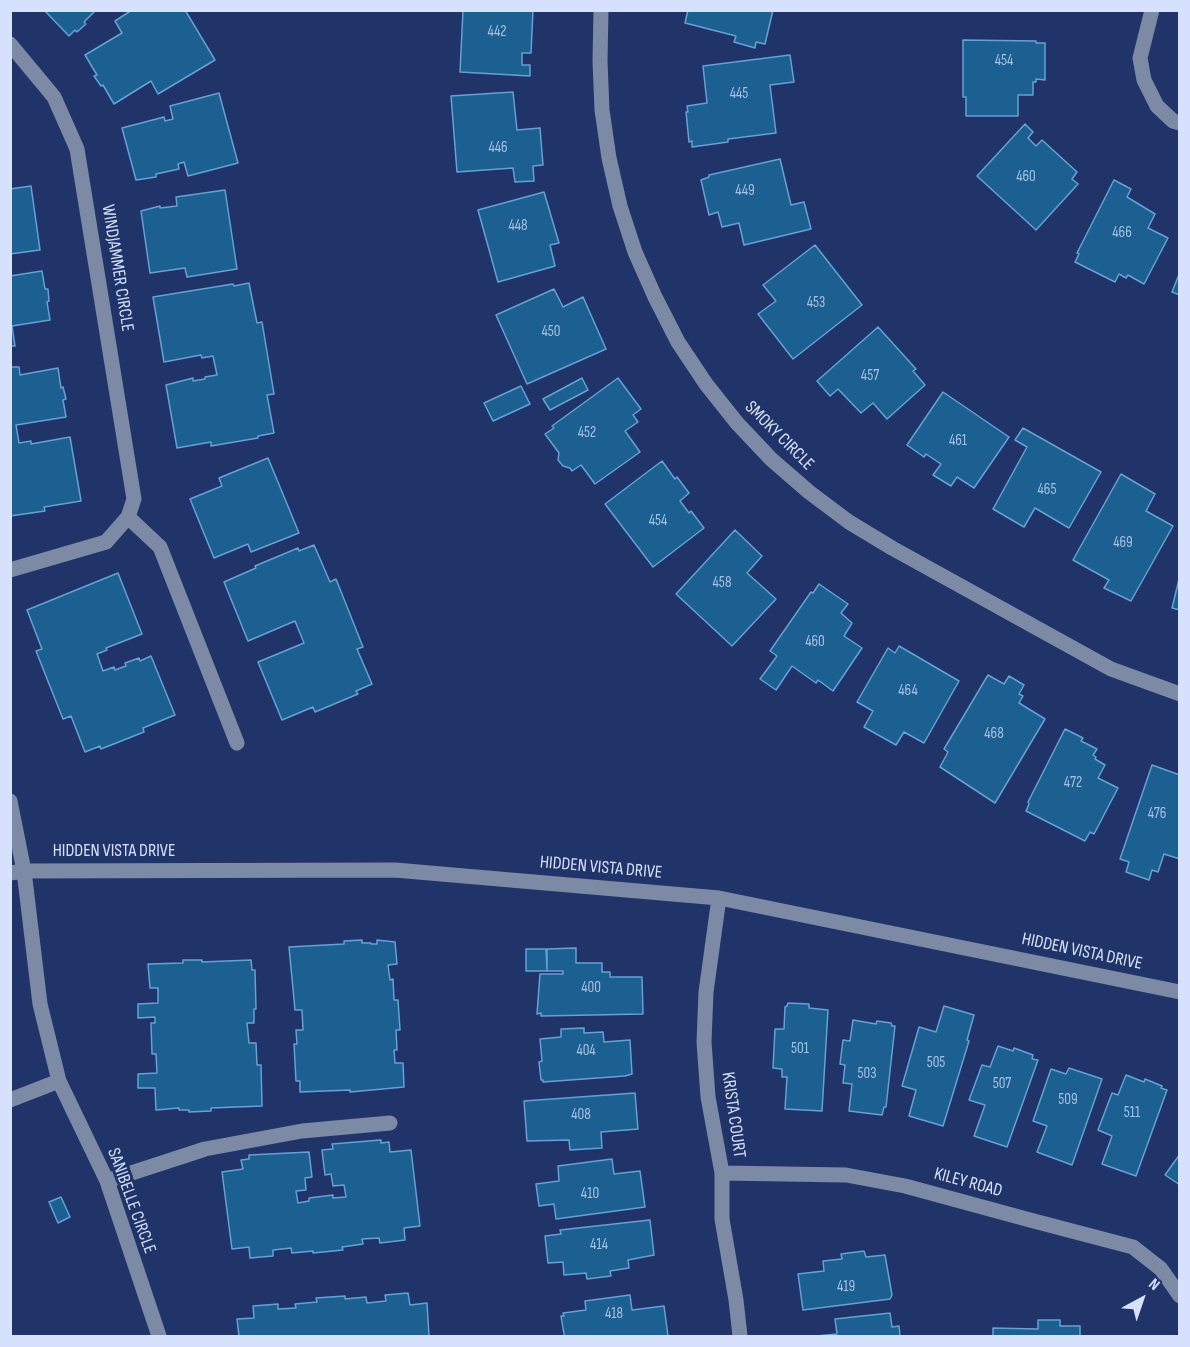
<!DOCTYPE html>
<style>
body{margin:0}
#map{position:relative;width:1190px;height:1347px;overflow:hidden;background:#20346a;font-family:"Sofia Sans Condensed",sans-serif}
canvas{display:block}
.frame{position:absolute;inset:0;border:12px solid #d6e2fd;pointer-events:none}
.north{position:absolute;left:1112px;top:1269px;width:60px;height:60px;-webkit-text-stroke:4px #20346a;paint-order:stroke;rotate:40deg;font-size:16px;font-weight:700;line-height:24px;text-align:center;color:#d6e2fd}
.north::after{content:'';display:block;margin:auto;width:21px;height:27px;background:#d6e2fd;clip-path:polygon(50% 0,100% 100%,50% 72%,0 100%)}
</style>
<div id="map">
<canvas width="1190" height="1347"></canvas>
<div class="frame"></div>
<div class="north">N</div>
</div>
<script>
const context = document.querySelector('canvas').getContext('2d');
context.lineJoin = 'round';
function fill(path, color) { context.fillStyle = color; context.fill(path, 'evenodd'); }
const shape = rows => new Path2D(rows.map(r => 'M' + r).join(''));
function stroke(path, color, width, dash) { context.strokeStyle = color; context.lineWidth = width; context.lineCap = dash ? 'butt' : 'round'; context.setLineDash(dash || []); context.stroke(path); }
function write(font, color, halo, rows, align = 'center') {
  context.font = font + ' "Sofia Sans Condensed",sans-serif'; context.lineWidth = 6; context.setLineDash([]); context.textBaseline = 'middle'; context.strokeStyle = halo; context.fillStyle = color; for (const [text, x, y, turn = 0] of rows) {
    context.save(); context.translate(x, y); context.rotate((+turn || 0) * Math.PI / 180); context.textAlign = isNaN(turn) ? turn : align; if (halo) context.strokeText(text, 0, 0); context.fillText(text, 0, 0); context.restore();
  }
}
const building = shape([
 [44,10,96,10,84,22,86,24,77,32,75,30,69,36,44,10],
 [132,10,185,10,215,60,158,94,151,81,114,104,103,85,101,86,94,76,97,75,85,55,122,33,115,21,132,10],
 [463,10,533,10,531,53,522,53,522,65,530,65,530,76,460,72,463,10],
 [688,10,773,10,765,44,756,42,755,48,734,42,736,36,685,23,688,10],
 [963,40,1036,41,1036,43,1045,43,1045,80,1036,79,1036,82,1033,82,1033,95,1018,95,1018,116,966,116,966,97,963,97,963,40],
 [790,55,794,82,770,85,776,133,728,139,728,142,692,147,692,141,689,142,686,112,688,112,687,106,707,103,703,66,790,55],
 [513,92,517,130,540,128,543,165,533,166,534,181,515,182,513,168,457,172,451,96,513,92],
 [219,93,238,163,188,176,184,162,178,164,179,169,156,174,156,177,136,180,122,128,164,117,165,121,173,119,170,106,219,93],
 [1025,124,1033,132,1028,138,1036,146,1042,140,1077,172,1072,179,1078,184,1036,230,977,176,1025,124],
 [780,159,791,205,804,202,811,229,744,245,739,223,722,227,718,212,709,215,701,180,709,177,709,175,780,159],
 [1114,180,1131,189,1127,197,1155,214,1148,228,1168,238,1144,284,1128,275,1126,278,1119,274,1115,282,1075,262,1079,254,1077,253,1114,180],
 [31,186,40,250,10,254,10,189,31,186],
 [225,190,237,269,187,277,185,268,150,273,141,211,160,206,160,208,177,206,176,197,225,190],
 [544,192,559,243,550,245,555,266,498,282,478,210,544,192],
 [815,245,862,305,793,359,758,314,776,301,763,285,815,245],
 [42,271,45,289,48,289,49,301,47,302,50,320,12,326,15,346,10,346,10,276,42,271],
 [1180,272,1180,295,1172,292,1180,272],
 [249,283,257,323,262,322,274,394,267,395,274,433,258,436,258,438,211,446,211,442,177,448,166,385,193,378,193,381,205,379,205,377,217,375,213,356,202,358,201,355,164,362,153,297,233,284,234,286,249,283],
 [554,289,563,307,583,297,606,349,527,384,496,315,554,289],
 [878,327,916,369,913,371,925,385,887,419,873,403,861,413,838,389,830,396,817,381,878,327],
 [10,367,19,367,20,375,58,368,61,388,63,387,66,399,63,400,66,417,16,425,19,443,31,441,31,444,70,437,81,501,44,507,45,511,10,516,10,367],
 [582,378,588,390,550,410,543,399,582,378],
 [618,378,641,409,633,415,638,422,625,431,640,452,595,484,581,465,572,471,570,468,563,466,558,460,559,453,545,434,554,428,552,426,618,378],
 [521,386,530,404,493,421,484,403,521,386],
 [943,392,1009,437,974,488,957,477,951,486,933,475,941,464,926,454,924,457,907,445,943,392],
 [1023,428,1101,472,1069,528,1035,508,1024,527,993,509,1027,447,1015,440,1023,428],
 [268,458,299,533,251,552,248,544,214,558,190,499,222,486,219,478,268,458],
 [662,461,675,479,677,477,689,493,680,501,689,513,691,511,704,528,653,567,605,504,662,461],
 [1121,474,1155,494,1146,511,1173,526,1131,601,1104,588,1109,580,1073,560,1121,474],
 [735,530,762,556,747,573,776,599,732,646,676,594,735,530],
 [314,545,330,582,336,579,363,647,357,649,372,684,356,691,358,694,315,712,313,707,282,720,258,662,304,643,295,621,248,641,224,582,256,568,255,566,298,548,299,551,314,545],
 [118,573,142,634,106,648,107,650,97,654,103,671,114,667,115,670,126,666,125,663,139,658,140,661,151,656,175,715,143,728,144,732,101,749,100,746,85,752,71,716,63,719,36,651,42,649,27,610,118,573],
 [1180,575,1180,610,1172,608,1180,575],
 [819,584,848,604,841,613,852,623,844,636,862,648,833,691,818,680,816,683,792,666,776,690,760,679,777,656,770,651,811,592,813,593,819,584],
 [899,646,959,681,924,743,904,732,896,745,864,727,873,711,857,702,888,648,895,653,899,646],
 [988,675,1004,684,1009,676,1024,685,1019,694,1023,696,1019,703,1045,719,995,803,940,767,948,752,944,749,988,675],
 [1065,729,1083,738,1081,741,1097,749,1093,755,1096,757,1095,759,1105,765,1098,778,1118,788,1094,834,1090,832,1085,841,1026,811,1029,804,1028,802,1065,729],
 [1152,765,1180,775,1180,859,1164,854,1158,872,1152,870,1149,880,1126,872,1129,862,1120,859,1152,765],
 [362,940,362,943,371,943,371,944,377,944,377,940,395,942,397,964,388,965,390,980,393,979,394,1000,398,1000,400,1030,396,1030,397,1050,394,1050,395,1063,403,1063,404,1087,350,1092,350,1090,300,1092,300,1081,296,1081,294,1044,297,1044,296,1030,303,1030,302,1010,295,1010,289,947,344,944,344,941,362,940],
 [576,948,576,963,602,963,602,972,610,972,610,977,642,977,643,1014,541,1016,541,1013,537,1014,540,974,563,974,563,971,547,971,547,949,576,948],
 [526,949,546,949,547,971,526,971,526,949],
 [183,960,202,960,202,962,251,960,252,970,255,970,256,1009,254,1009,254,1023,247,1023,249,1043,256,1043,257,1065,261,1065,262,1106,211,1108,211,1111,189,1112,189,1110,179,1110,179,1108,156,1110,155,1088,138,1088,138,1074,157,1073,156,1054,152,1054,151,1023,155,1023,155,1017,138,1018,138,1004,158,1003,158,988,150,988,148,964,183,963,183,960],
 [788,1003,809,1004,809,1008,828,1010,822,1111,785,1109,787,1077,782,1077,782,1069,773,1068,775,1029,784,1029,785,1007,787,1006,788,1003],
 [944,1006,974,1015,967,1040,969,1041,943,1126,909,1116,916,1090,902,1086,919,1027,936,1032,944,1006],
 [853,1020,876,1024,877,1021,891,1023,892,1026,895,1026,886,1107,884,1107,882,1115,849,1111,852,1084,843,1083,845,1065,840,1064,843,1040,850,1041,853,1020],
 [584,1028,584,1033,603,1032,604,1042,630,1040,632,1074,625,1076,543,1082,543,1080,541,1080,539,1062,542,1061,540,1039,561,1037,561,1029,584,1028],
 [998,1046,1013,1051,1014,1048,1033,1055,1032,1059,1038,1060,1007,1147,974,1136,985,1105,969,1100,982,1065,990,1067,998,1046],
 [1069,1068,1102,1079,1072,1165,1037,1152,1047,1126,1033,1121,1051,1069,1066,1074,1069,1068],
 [1126,1075,1144,1082,1145,1079,1162,1086,1161,1088,1167,1090,1136,1176,1102,1164,1112,1136,1098,1130,1112,1093,1118,1095,1126,1075],
 [635,1093,638,1129,601,1132,602,1148,570,1150,569,1140,527,1141,524,1101,635,1093],
 [381,1140,381,1143,389,1142,390,1152,411,1150,420,1226,404,1228,405,1240,380,1243,379,1238,362,1239,363,1244,342,1247,343,1250,313,1253,313,1251,292,1253,291,1248,273,1250,273,1256,250,1258,249,1247,232,1249,222,1172,243,1169,241,1160,249,1159,249,1155,309,1152,312,1177,305,1178,306,1190,296,1191,298,1203,309,1201,309,1198,333,1195,333,1198,346,1197,344,1185,333,1186,331,1174,325,1175,322,1150,333,1149,332,1144,381,1140],
 [1180,1154,1180,1185,1165,1175,1180,1154],
 [612,1159,614,1174,640,1171,645,1207,556,1219,554,1204,539,1206,536,1184,559,1181,558,1166,612,1159],
 [61,1197,70,1217,58,1223,49,1202,61,1197],
 [650,1220,654,1255,628,1260,629,1268,610,1271,611,1276,587,1279,586,1273,564,1275,563,1262,548,1263,545,1236,561,1234,560,1230,650,1220],
 [864,1251,866,1257,885,1255,892,1295,890,1299,803,1310,798,1274,824,1271,823,1261,842,1259,841,1254,864,1251],
 [408,1293,410,1305,427,1303,429,1336,239,1336,237,1319,254,1318,253,1306,278,1304,278,1309,296,1308,295,1304,317,1302,316,1298,345,1296,345,1299,366,1297,367,1303,386,1301,385,1295,408,1293],
 [630,1295,632,1310,664,1306,668,1336,565,1336,564,1334,561,1316,564,1316,563,1313,586,1310,585,1301,630,1295],
 [890,1313,892,1327,899,1326,900,1336,816,1336,837,1334,835,1319,890,1313],
 [1038,1320,1060,1320,1060,1326,1080,1326,1080,1336,1106,1336,993,1336,993,1328,1038,1329,1038,1320]
]);
fill(building, '#1c5f91');
stroke(building, '#67a1d4', 1.5);
stroke(shape([
 [601,10,600,61,602,110,609,158,620,206,635,252,655,297,678,342,706,384,737,423,771,459,809,492,849,522,892,548,1111,669,1180,694],
 [1152,10,1140,58,1144,80,1157,106,1173,121,1180,123],
 [10,44,54,97,77,149,134,499,128,517,106,542,10,570],
 [128,517,160,547,237,743],
 [10,801,24,871,40,1004,59,1081],
 [10,873,24,871,395,870,719,898,1180,992],
 [719,898,706,992,704,1042,708,1097,722,1173,722,1219,736,1300,740,1336],
 [10,1100,59,1081,107,1181,159,1336],
 [722,1173,846,1175,905,1186,1030,1220,1133,1247,1161,1269,1180,1296],
 [107,1181,205,1149,302,1131,390,1123]
]), '#7d8aa5', 15);
write('15px', '#a8c1e2', null, [
 ["442",497,32],
 ["454",1004,61],
 ["445",739,94],
 ["446",498,148],
 ["460",1026,177],
 ["449",745,191],
 ["448",518,226],
 ["466",1122,233],
 ["453",816,303],
 ["450",551,332],
 ["457",870,376],
 ["452",587,433],
 ["461",958,441],
 ["465",1047,490],
 ["454",658,521],
 ["469",1123,543],
 ["458",722,583],
 ["460",815,642],
 ["464",908,691],
 ["468",994,734],
 ["472",1073,783],
 ["476",1157,814],
 ["400",591,988],
 ["501",800,1049],
 ["404",586,1051],
 ["505",936,1063],
 ["503",867,1074],
 ["507",1002,1084],
 ["509",1068,1100],
 ["511",1132,1113],
 ["408",581,1115],
 ["410",590,1194],
 ["414",599,1245],
 ["419",846,1287],
 ["418",614,1314]
]);
write('18px', '#d6e2fd', '#20346a', [
 ["WINDJAMMER CIRCLE",117,268,81],
 ["SMOKY CIRCLE",779,436,45],
 ["HIDDEN VISTA DRIVE",114,851],
 ["HIDDEN VISTA DRIVE",601,868,5],
 ["HIDDEN VISTA DRIVE",1082,952,12],
 ["KRISTA COURT",733,1115,82],
 ["KILEY ROAD",968,1183,15],
 ["SANIBELLE CIRCLE",131,1201,70]
]);
</script>
